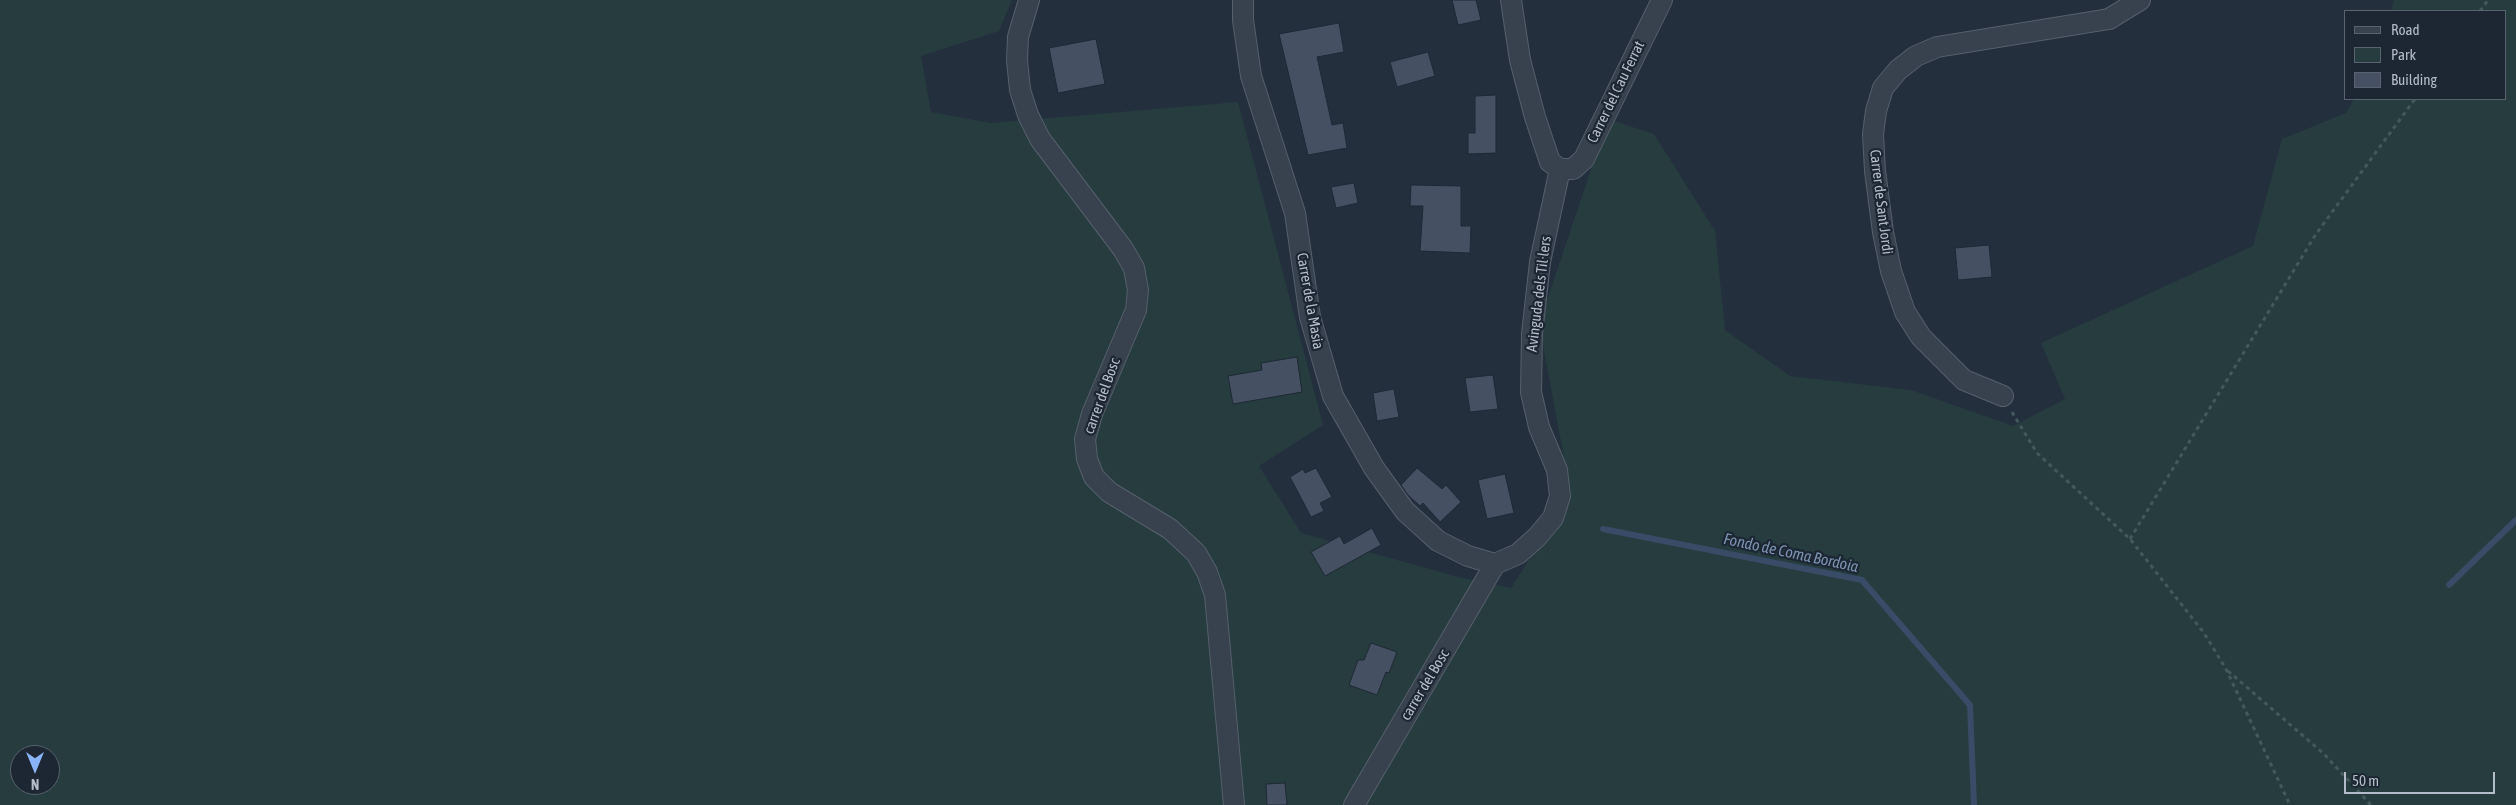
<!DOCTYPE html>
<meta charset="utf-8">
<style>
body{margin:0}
#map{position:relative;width:2516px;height:805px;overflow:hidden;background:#242f3e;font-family:"Asap Condensed",sans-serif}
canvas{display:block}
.legend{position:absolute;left:2344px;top:10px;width:162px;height:90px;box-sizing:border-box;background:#1d2633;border:1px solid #59626f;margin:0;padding:6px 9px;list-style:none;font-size:15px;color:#b4bcc9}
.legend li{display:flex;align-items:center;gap:10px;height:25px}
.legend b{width:25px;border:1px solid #59626f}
.north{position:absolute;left:10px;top:745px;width:50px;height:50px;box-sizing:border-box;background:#1d2633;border:1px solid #59626f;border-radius:50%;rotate:180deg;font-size:14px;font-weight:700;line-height:20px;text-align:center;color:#b4bcc9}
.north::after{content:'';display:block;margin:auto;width:18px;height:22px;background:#8ab4f8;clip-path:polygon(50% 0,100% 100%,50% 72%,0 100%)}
.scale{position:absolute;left:2344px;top:772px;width:151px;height:22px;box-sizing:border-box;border:2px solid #b4bcc9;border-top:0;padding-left:6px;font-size:15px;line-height:18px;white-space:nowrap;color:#b4bcc9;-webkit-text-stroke:4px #1d2633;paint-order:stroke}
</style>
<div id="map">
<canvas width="2516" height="805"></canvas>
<ul class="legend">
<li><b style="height:6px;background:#38414e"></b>Road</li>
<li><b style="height:14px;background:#263c3f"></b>Park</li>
<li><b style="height:14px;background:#455162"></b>Building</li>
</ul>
<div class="north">N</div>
<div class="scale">50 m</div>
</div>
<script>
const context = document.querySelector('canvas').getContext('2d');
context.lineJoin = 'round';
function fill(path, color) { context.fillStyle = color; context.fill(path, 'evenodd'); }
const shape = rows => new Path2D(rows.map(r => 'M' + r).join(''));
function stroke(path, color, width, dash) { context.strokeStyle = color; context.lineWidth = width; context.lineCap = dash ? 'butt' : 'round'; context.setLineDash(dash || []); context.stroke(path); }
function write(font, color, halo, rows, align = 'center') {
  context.font = font + ' "Asap Condensed",sans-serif'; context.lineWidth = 4.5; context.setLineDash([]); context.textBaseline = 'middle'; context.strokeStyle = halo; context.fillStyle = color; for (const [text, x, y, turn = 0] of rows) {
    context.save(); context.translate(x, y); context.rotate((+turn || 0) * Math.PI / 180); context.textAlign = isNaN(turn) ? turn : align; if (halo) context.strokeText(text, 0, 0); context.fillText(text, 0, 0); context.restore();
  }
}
fill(shape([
 [0,0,1012,0,999,31,921,56,931,112,991,123,1238,102,1323,425,1259,466,1301,533,1458,577,1511,588,1571,495,1539,324,1608,119,1654,134,1715,231,1725,330,1790,376,1911,390,2013,426,2065,399,2041,343,2253,246,2282,139,2346,113,2354,99,2505,99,2505,11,2391,11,2394,0,2516,0,2516,805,0,805],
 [20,755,50,755,50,785,20,785]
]), '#263c3f');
stroke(shape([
 [1603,529,1862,580,1970,705,1974,805],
 [2449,585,2516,520]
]), '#394c67', 6);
const building = shape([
 [1452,0,1476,0,1481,20,1458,25,1452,0],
 [1339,23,1344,52,1317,57,1332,125,1343,123,1347,148,1308,155,1279,34,1339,23],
 [1096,39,1105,84,1058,93,1049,48,1096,39],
 [1428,52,1435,76,1397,87,1390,62,1428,52],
 [1496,95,1496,153,1468,154,1468,133,1475,133,1475,96,1496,95],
 [1354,183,1358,203,1336,208,1331,187,1354,183],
 [1411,185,1461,186,1461,226,1471,226,1470,253,1420,251,1423,206,1410,206,1411,185],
 [1989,245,1992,277,1958,280,1955,248,1989,245],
 [1297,357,1302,392,1233,404,1228,376,1262,370,1261,363,1297,357],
 [1493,375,1498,409,1470,412,1465,378,1493,375],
 [1394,389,1399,417,1377,421,1373,393,1394,389],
 [1316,468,1332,497,1320,503,1324,511,1311,517,1290,477,1303,469,1305,473,1316,468],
 [1417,468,1442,489,1446,485,1461,502,1440,522,1423,503,1420,506,1408,495,1401,485,1417,468],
 [1505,474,1514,513,1487,519,1478,480,1505,474],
 [1372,528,1381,545,1325,576,1311,552,1340,536,1344,544,1372,528],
 [1371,643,1397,652,1389,673,1386,672,1377,695,1349,685,1358,660,1364,660,1371,643],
 [1285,783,1287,805,1267,805,1266,784,1285,783]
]);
fill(building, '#455162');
stroke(building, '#1f2835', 1);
const street = shape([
 [1029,0,1018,37,1017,60,1020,90,1028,115,1040,139,1123,249,1134,268,1138,290,1136,310,1092,414,1085,439,1087,459,1094,477,1109,492,1170,529,1196,553,1207,572,1215,595,1234,805],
 [1243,0,1243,20,1251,76,1295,213,1310,317,1333,396,1374,468,1405,511,1438,541,1468,556,1495,564],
 [1560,169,1573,169,1584,159,1662,0],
 [2003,396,1964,380,1921,337,1905,312,1891,271,1883,232,1875,171,1873,134,1876,111,1883,88,1898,70,1916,56,1937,47,2109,19,2140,0],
 [1495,564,1518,554,1537,537,1553,518,1560,496,1557,470,1539,427,1531,392,1532,334,1540,262,1560,169,1550,162,1535,117,1520,60,1511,0],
 [1354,805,1495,564]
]);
stroke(street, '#565f6c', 22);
stroke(shape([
 [2480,11,2488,0],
 [2012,412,2037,453,2130,539,2204,633,2226,669,2290,805],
 [2130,539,2316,234,2415,99],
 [2228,671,2323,753,2371,805]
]), '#44595c', 3, [4, 4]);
stroke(street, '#38414e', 20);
write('15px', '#b4bcc9', '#1d2633', [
 ["Carrer del Cau Ferrat",1616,92,-64],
 ["Carrer de Sant Jordi",1881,202,83],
 ["Avinguda dels Til·lers",1539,294,-83],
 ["Carrer de la Masia",1310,301,80],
 ["carrer del Bosc",1102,396,-70],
 ["carrer del Bosc",1425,685,-59]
]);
write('italic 16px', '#7c92b1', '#1d2633', [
 ["Fondo de Coma Bordoia",1791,553,12]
]);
</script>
